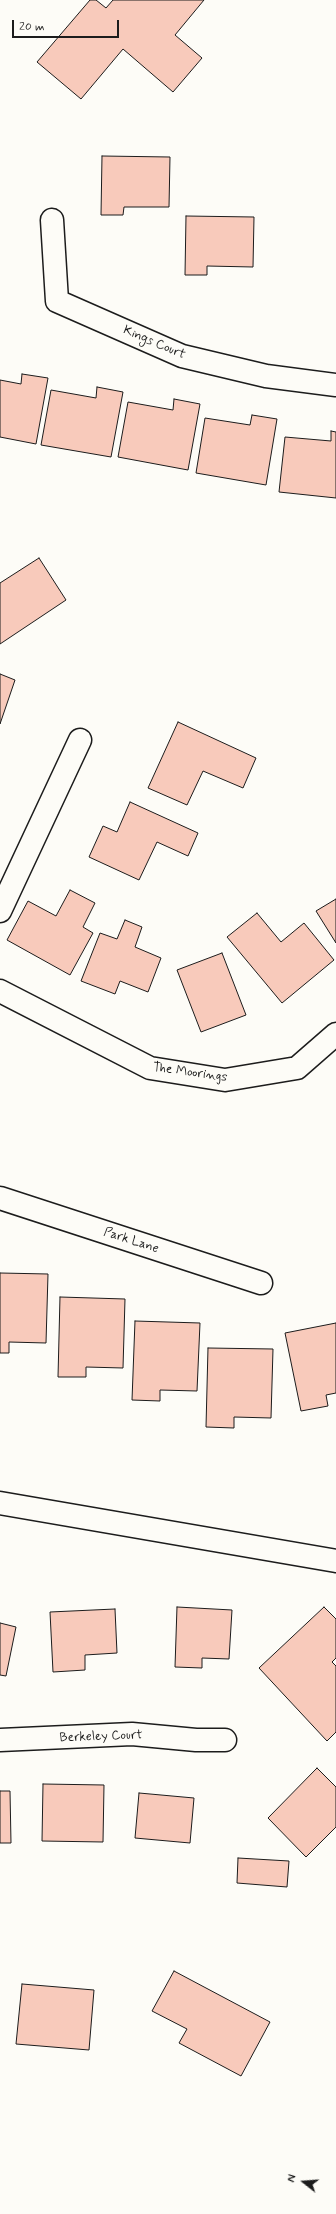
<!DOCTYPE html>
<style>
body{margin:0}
#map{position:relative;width:336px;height:2214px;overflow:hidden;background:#fdfcf7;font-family:Mynerve,sans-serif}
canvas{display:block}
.north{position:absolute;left:284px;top:2162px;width:40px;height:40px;-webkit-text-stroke:3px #fdfcf7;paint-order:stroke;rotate:287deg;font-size:11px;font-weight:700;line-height:16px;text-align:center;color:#1c1c1c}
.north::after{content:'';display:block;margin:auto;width:14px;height:18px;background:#1c1c1c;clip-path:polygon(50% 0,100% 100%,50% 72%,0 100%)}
.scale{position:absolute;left:12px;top:20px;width:107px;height:18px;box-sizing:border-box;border:2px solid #1c1c1c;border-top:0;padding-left:5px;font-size:12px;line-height:14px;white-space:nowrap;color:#1c1c1c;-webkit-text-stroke:3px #fdfcf7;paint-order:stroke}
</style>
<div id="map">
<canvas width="336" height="2214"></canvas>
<div class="north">N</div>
<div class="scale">20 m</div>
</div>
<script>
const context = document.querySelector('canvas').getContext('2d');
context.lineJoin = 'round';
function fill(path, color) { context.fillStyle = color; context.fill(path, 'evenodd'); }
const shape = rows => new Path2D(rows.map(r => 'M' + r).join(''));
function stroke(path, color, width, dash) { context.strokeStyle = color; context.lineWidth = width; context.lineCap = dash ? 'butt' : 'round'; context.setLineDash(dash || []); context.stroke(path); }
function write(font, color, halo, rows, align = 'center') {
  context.font = font + ' Mynerve,sans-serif'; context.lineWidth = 3; context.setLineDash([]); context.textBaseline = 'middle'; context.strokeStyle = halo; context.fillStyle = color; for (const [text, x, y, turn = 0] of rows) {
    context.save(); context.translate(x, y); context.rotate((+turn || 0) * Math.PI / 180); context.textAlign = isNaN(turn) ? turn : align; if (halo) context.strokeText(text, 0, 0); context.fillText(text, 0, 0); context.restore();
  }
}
const building = shape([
 [90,0,96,0,106,8,113,0,204,0,175,35,202,58,173,92,123,49,81,99,37,62,90,0],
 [102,156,170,157,169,207,124,207,123,215,101,215,102,156],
 [186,216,254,217,253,267,207,266,207,275,185,275,186,216],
 [22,374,48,378,36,444,0,437,0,380,21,384,22,374],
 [97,387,123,392,111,457,41,445,51,390,96,398,97,387],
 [174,399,200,404,188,470,118,457,128,402,173,410,174,399],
 [252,415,277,419,266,485,196,473,205,418,250,425,252,415],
 [331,431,336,432,336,498,279,492,285,437,331,441,331,431],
 [39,558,66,600,0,644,0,583,39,558],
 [0,674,15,680,0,724,0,674],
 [178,722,256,758,243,788,203,771,187,805,148,788,178,722],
 [130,802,198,833,188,856,157,842,139,880,89,857,103,826,117,832,130,802],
 [70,890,95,903,83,927,93,933,70,975,7,940,28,901,56,916,70,890],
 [336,899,336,943,316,911,336,899],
 [257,913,281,942,304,923,334,960,282,1003,227,937,257,913],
 [125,920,142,927,135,947,161,958,148,992,120,981,115,994,81,981,100,933,117,939,125,920],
 [222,953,246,1015,201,1032,177,970,222,953],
 [0,1273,48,1274,46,1343,9,1342,9,1353,0,1353,0,1273],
 [60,1297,125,1299,123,1368,86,1367,86,1377,58,1377,60,1297],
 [135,1321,200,1323,197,1391,160,1390,160,1401,132,1400,135,1321],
 [336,1323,336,1393,326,1395,328,1406,301,1411,285,1333,336,1323],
 [208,1348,273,1349,271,1418,234,1417,234,1428,206,1427,208,1348],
 [177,1607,232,1610,229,1659,202,1658,202,1668,175,1667,177,1607],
 [324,1607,336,1619,336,1658,332,1662,336,1666,336,1732,327,1741,259,1668,324,1607],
 [115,1609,117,1653,85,1655,85,1670,53,1672,50,1612,115,1609],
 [0,1623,16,1627,6,1676,0,1675,0,1623],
 [317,1768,336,1787,336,1827,306,1857,268,1818,317,1768],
 [43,1784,104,1785,103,1842,42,1841,43,1784],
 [0,1791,10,1791,11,1843,0,1843,0,1791],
 [139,1793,194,1798,190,1843,135,1838,139,1793],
 [238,1858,289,1861,287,1887,237,1883,238,1858],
 [174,1971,270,2022,241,2076,179,2043,187,2029,152,2011,174,1971],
 [22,1984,94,1990,89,2050,16,2044,22,1984]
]);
fill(building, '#f8cabb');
stroke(building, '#1c1c1c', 1);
const minor = shape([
 [52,220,57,301,182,356,266,376,336,385],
 [0,911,80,740],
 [0,991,150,1068,225,1080,297,1068,336,1034],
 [0,1198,261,1283],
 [0,1503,336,1561],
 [0,1740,132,1734,196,1740,225,1740]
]);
stroke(minor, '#1c1c1c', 25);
stroke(minor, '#fdfcf7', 22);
write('13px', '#1c1c1c', '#fdfcf7', [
 ["Kings Court",154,343,23],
 ["The Moorings",190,1073,8],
 ["Park Lane",131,1241,18],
 ["Berkeley Court",101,1737,-2]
]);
</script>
